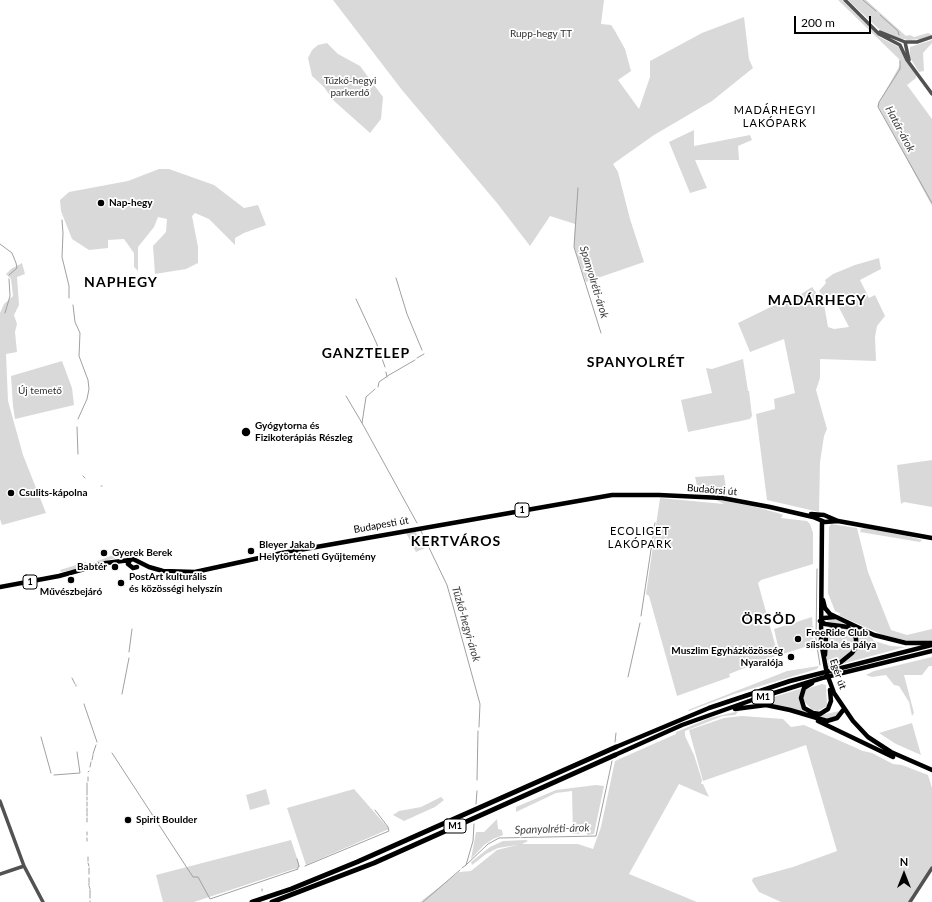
<!DOCTYPE html>
<meta charset="utf-8">
<style>
body{margin:0}
#map{position:relative;width:932px;height:902px;overflow:hidden;background:#fff;font-family:Lato,sans-serif}
canvas{display:block}
.north{position:absolute;left:884px;top:854px;width:40px;height:40px;-webkit-text-stroke:3px #fff;paint-order:stroke;rotate:0deg;font-size:11px;font-weight:700;line-height:16px;text-align:center;color:#000}
.north::after{content:'';display:block;margin:auto;width:14px;height:18px;background:#000;clip-path:polygon(50% 0,100% 100%,50% 72%,0 100%)}
.scale{position:absolute;left:794px;top:16px;width:77px;height:18px;box-sizing:border-box;border:2px solid #000;border-top:0;padding-left:5px;font-size:12px;line-height:14px;white-space:nowrap;color:#000;-webkit-text-stroke:3px #fff;paint-order:stroke}
</style>
<div id="map">
<canvas width="932" height="902"></canvas>
<div class="north">N</div>
<div class="scale">200 m</div>
</div>
<script>
const context = document.querySelector('canvas').getContext('2d');
context.lineJoin = 'round';
function fill(path, color) { context.fillStyle = color; context.fill(path, 'evenodd'); }
const shape = rows => new Path2D(rows.map(r => 'M' + r).join(''));
function stroke(path, color, width, dash) { context.strokeStyle = color; context.lineWidth = width; context.lineCap = dash ? 'butt' : 'round'; context.setLineDash(dash || []); context.stroke(path); }
function write(font, color, halo, rows, align = 'center') {
  context.font = font + ' Lato,sans-serif'; context.lineWidth = 3.5; context.setLineDash([]); context.textBaseline = 'middle'; context.strokeStyle = halo; context.fillStyle = color; for (const [text, x, y, turn = 0] of rows) {
    context.save(); context.translate(x, y); context.rotate((+turn || 0) * Math.PI / 180); context.textAlign = isNaN(turn) ? turn : align; if (halo) context.strokeText(text, 0, 0); context.fillText(text, 0, 0); context.restore();
  }
}
fill(shape([
 [333,0,604,0,601,24,611,25,615,31,625,49,631,71,618,80,639,109,650,77,650,61,702,33,744,17,749,59,753,68,712,101,654,135,613,164,618,172,630,219,644,262,586,282,574,246,575,224,550,216,530,246,497,203,402,90],
 [838,0,842,0,881,38,901,48,916,75,916,78,907,85,932,119,932,206,878,106,877,106,900,65,899,59],
 [848,0,866,0,906,36,910,35,914,37,928,33,932,35,922,39,908,40,899,38,881,31],
 [932,40,932,43,923,53,924,71,919,72,910,58,910,47],
 [327,43,338,54,360,66,383,97,381,119,370,133,333,100,324,87,312,76,308,58,312,50,318,45],
 [694,130,694,146,750,135,752,140,738,146,739,160,695,160,707,188,690,193,669,142],
 [159,169,169,169,214,185,244,208,258,205,266,225,244,233,235,238,235,245,209,219,195,213,192,216,198,247,198,263,186,269,155,274,153,246,166,232,167,219,158,217,154,227,138,247,138,271,134,267,134,253,124,239,108,240,108,248,89,250,72,239,61,211,60,200,69,192,128,181],
 [879,258,881,269,860,280,869,298,875,295,885,316,877,326,875,337,876,361,820,359,820,378,816,390,827,429,824,436,820,462,819,512,767,500,756,414,775,409,774,399,795,393,784,339,750,352,738,323,785,300,792,300,812,287,824,304,828,327,834,329,849,327,832,294,824,298,819,291,826,283,825,280,833,274,855,265],
 [22,263,25,274,17,277,19,305,14,315,17,324,15,332,17,352,6,354,8,401,23,455,46,513,2,525,0,519,0,313,4,304,13,296,11,279,6,274,11,269],
 [743,359,748,391,749,391,752,416,750,419,688,432,681,400,712,393,706,368,712,369],
 [62,361,72,388,74,405,15,419,13,406,11,376],
 [932,460,932,507,904,502,901,504,897,465],
 [724,475,727,495,699,494,695,477],
 [660,498,724,504,714,499,752,506,778,513,783,515,781,518,807,521,810,524,813,533,813,564,761,580,758,583,778,655,729,674,730,677,677,696,649,596,646,594],
 [831,524,857,528,868,572,891,630,907,635,932,629,932,641,912,642,883,635,838,615,841,614,835,611,828,593,829,527],
 [865,528,908,536,922,540,920,542,860,532,861,529],
 [415,531,425,548,416,552,406,533],
 [126,550,128,553,127,557,122,556,83,568,61,572,60,570,86,562,87,565],
 [812,617,814,648,812,651,811,645,780,655,774,629],
 [835,619,844,622,872,638,874,641,891,646,905,647,842,664,851,656,858,637,851,627,825,621],
 [845,628,853,634,855,644,853,649,845,657,829,667,826,656,829,634,833,629],
 [932,657,932,666,929,666,922,675,904,675,914,713,912,716,909,702,899,686,894,685,886,675,872,677,866,675,874,671],
 [819,666,817,669,734,694,689,711,688,710,787,671],
 [822,684,826,685,827,706,818,711,812,710,803,700,803,696,806,689],
 [803,688,800,696,800,703,804,710,821,715,840,711,840,713,832,718,828,719,772,704,754,703],
 [739,711,735,715,723,716,685,731,685,736,694,755,702,780,701,784,703,784,709,797,679,784,629,874,697,902,420,902,459,872,471,871,497,850,517,845,498,848,486,854,472,865,471,862,490,847,503,841,526,840,528,841,522,844,578,844,593,849,601,827,615,761,676,734,676,732,710,718],
 [742,716,783,719,791,727,804,725,863,751,872,753,893,764,902,765,928,775,932,788,932,868,910,902,781,902,759,892,752,881,753,878,793,867,837,851,806,745,703,781,689,730,724,718],
 [912,723,921,755,896,744,879,733],
 [596,785,604,786,594,834,587,835,587,828,581,828,579,834,573,834,572,791,556,793,516,812,516,807,556,790],
 [266,789,270,804,250,810,246,795],
 [354,789,389,829,306,865,287,808],
 [441,797,444,800,435,807,404,821,393,815,399,811,421,807],
 [497,819,498,829,502,830,503,835,493,839,484,845,471,859,476,832,484,832],
 [291,840,300,867,194,902,163,902,156,875]
]), '#d9d9d9');
stroke(shape([
 [863,0,876,11],
 [880,15,898,31,899,35],
 [900,61,900,69,879,102,878,107,932,203],
 [578,188,574,247,601,333],
 [62,220,63,233,62,257,69,286,69,298],
 [0,244,12,253,16,263,17,268,9,275],
 [396,278,407,314,422,350],
 [356,299,376,342,385,367],
 [73,305,75,322,80,333,79,356,88,380,89,389,87,399,78,419],
 [5,313,10,296,9,279],
 [417,358,424,354],
 [386,372,387,377],
 [378,387,379,382,389,375,415,360],
 [375,389,366,397,362,423,417,523],
 [346,396,362,423],
 [77,427,78,454],
 [83,476,85,478],
 [101,486,102,486],
 [421,531,447,585,453,606,480,704,479,727],
 [817,569,816,640,820,665],
 [641,616,655,523],
 [129,652,132,629],
 [628,677,640,623],
 [72,678,75,684],
 [76,685,76,686],
 [122,694,129,658],
 [84,704,97,742],
 [41,737,51,773],
 [615,742,616,733],
 [112,753,193,877,198,877,210,899,298,869],
 [93,754,96,745],
 [92,760,93,755],
 [90,767,91,762],
 [88,772,89,771],
 [54,775,80,773,77,752],
 [477,780,478,731],
 [88,781,88,777],
 [87,795,87,783],
 [87,800,87,797],
 [476,804,477,791],
 [87,806,87,802],
 [87,808,87,812],
 [87,816,87,813],
 [87,818,87,822],
 [87,832,87,835],
 [87,838,87,841],
 [88,857,88,861],
 [297,859,299,866,297,869],
 [88,863,89,866],
 [466,865,488,844,499,838,596,836,612,761],
 [305,866,389,831,388,827,375,810],
 [89,868,89,874],
 [462,868,466,865,473,841,474,824],
 [89,878,89,882],
 [89,883,89,885],
 [89,886,90,889],
 [262,889,262,891],
 [90,890,90,898],
 [90,902,90,901],
 [423,902,460,870]
]), '#a0a0a0', 1);
stroke(shape([
 [845,0,879,34,900,45,907,60,932,94],
 [880,32,905,42,917,42,932,37],
 [905,42,909,60],
 [0,801,24,866,43,902],
 [0,874,24,866],
 [910,902,932,868]
]), '#525252', 3.5);
stroke(shape([
 [811,514,824,515,838,521,932,538],
 [822,521,821,642,827,674,834,693,853,721,868,737,891,752,932,770],
 [128,564,130,560,133,559,149,567,163,571,195,572,282,553,612,495,659,495,722,498,770,507,813,517,825,522,838,521],
 [128,564,133,568,137,567],
 [0,587,59,576,106,563,130,560],
 [823,600,825,608,830,614,874,635,906,643,932,643],
 [820,621,825,624,848,627,856,638,856,647,852,653,841,662,831,667],
 [820,621,824,618,835,617],
 [825,655,826,636,829,630,839,626],
 [812,683,804,688,801,698,804,708,813,713,820,714,828,709,831,701,830,690],
 [735,709,766,705,790,710,827,721,837,718,844,709],
 [818,721,893,757],
 [616,747,709,708,790,681,932,645],
 [615,755,682,725,755,699,822,678,932,651]
]), '#000', 4.5);
stroke(shape([
 [252,902,291,889,357,862,616,747],
 [272,902,374,863,615,755]
]), '#000', 5);
for (const [x, y, r, color] of [
 [101,203,4,"#000"],
 [246,432,5,"#000"],
 [11,493,4,"#000"],
 [251,551,4,"#000"],
 [104,553,4,"#000"],
 [115,567,4,"#000"],
 [71,580,4,"#000"],
 [121,583,4,"#000"],
 [798,639,4,"#000"],
 [791,657,4,"#000"],
 [128,820,4,"#000"]
]) { const dot = new Path2D(); dot.arc(x, y, r, 0, 2 * Math.PI); context.fillStyle = color; context.fill(dot); stroke(dot, '#fff', 1.5); }
for (const [x, y, w] of [
 [522,510,14],
 [30,582,14],
 [763,697,22],
 [455,826,22]
]) { const box = new Path2D(); box.roundRect(x - w / 2, y - 7, w, 14, 3); context.fillStyle = '#fff'; context.fill(box); stroke(box, '#000', 1); }
write('bold 9px', '#000', null, [
 ["1",522,510],
 ["1",30,582],
 ["M1",763,697],
 ["M1",455,826]
]);
write('10px', '#303030', '#fff', [
 ["Rupp-hegy TT",541,34],
 ["Tűzkő-hegyi",350,81],
 ["parkerdő",350,93],
 ["Új temető",40,391]
]);
write('bold 10px', '#000', '#fff', [
 ["Nap-hegy",109,203],
 ["Gyógytorna és",255,426],
 ["Fizikoterápiás Részleg",255,438],
 ["Csulits-kápolna",19,493],
 ["Bleyer Jakab",259,545],
 ["Helytörténeti Gyűjtemény",259,557],
 ["Gyerek Berek",112,553],
 ["Babtér",107,567,"right"],
 ["PostArt kulturális",129,577],
 ["és közösségi helyszín",129,589],
 ["Művészbejáró",71,592,"center"],
 ["FreeRide Club",806,633],
 ["síiskola és pálya",806,645],
 ["Muszlim Egyházközösség",783,651,"right"],
 ["Nyaralója",783,663,"right"],
 ["Spirit Boulder",136,820]
], 'left');
write('10px', '#000', '#fff', [
 ["Budaörsi út",712,490,5],
 ["Budapesti út",381,525,-10],
 ["Egér út",838,674,71]
]);
context.letterSpacing = '1px';
write('11px', '#000', '#fff', [
 ["MADÁRHEGYI",775,110],
 ["LAKÓPARK",775,123],
 ["ECOLIGET",640,531],
 ["LAKÓPARK",640,544]
]);
context.letterSpacing = '0px';
write('italic 11px', '#414141', '#fff', [
 ["Határ-árok",900,129,62],
 ["Spanyolréti-árok",594,282,73],
 ["Tűzkő-hegyi-árok",466,624,74],
 ["Spanyolréti-árok",552,829,-2]
]);
context.letterSpacing = '1px';
write('bold 14px', '#000', '#fff', [
 ["NAPHEGY",121,282],
 ["MADÁRHEGY",817,300],
 ["GANZTELEP",366,353],
 ["SPANYOLRÉT",636,362],
 ["KERTVÁROS",456,541],
 ["ÖRSÖD",769,619]
]);
context.letterSpacing = '0px';
</script>
